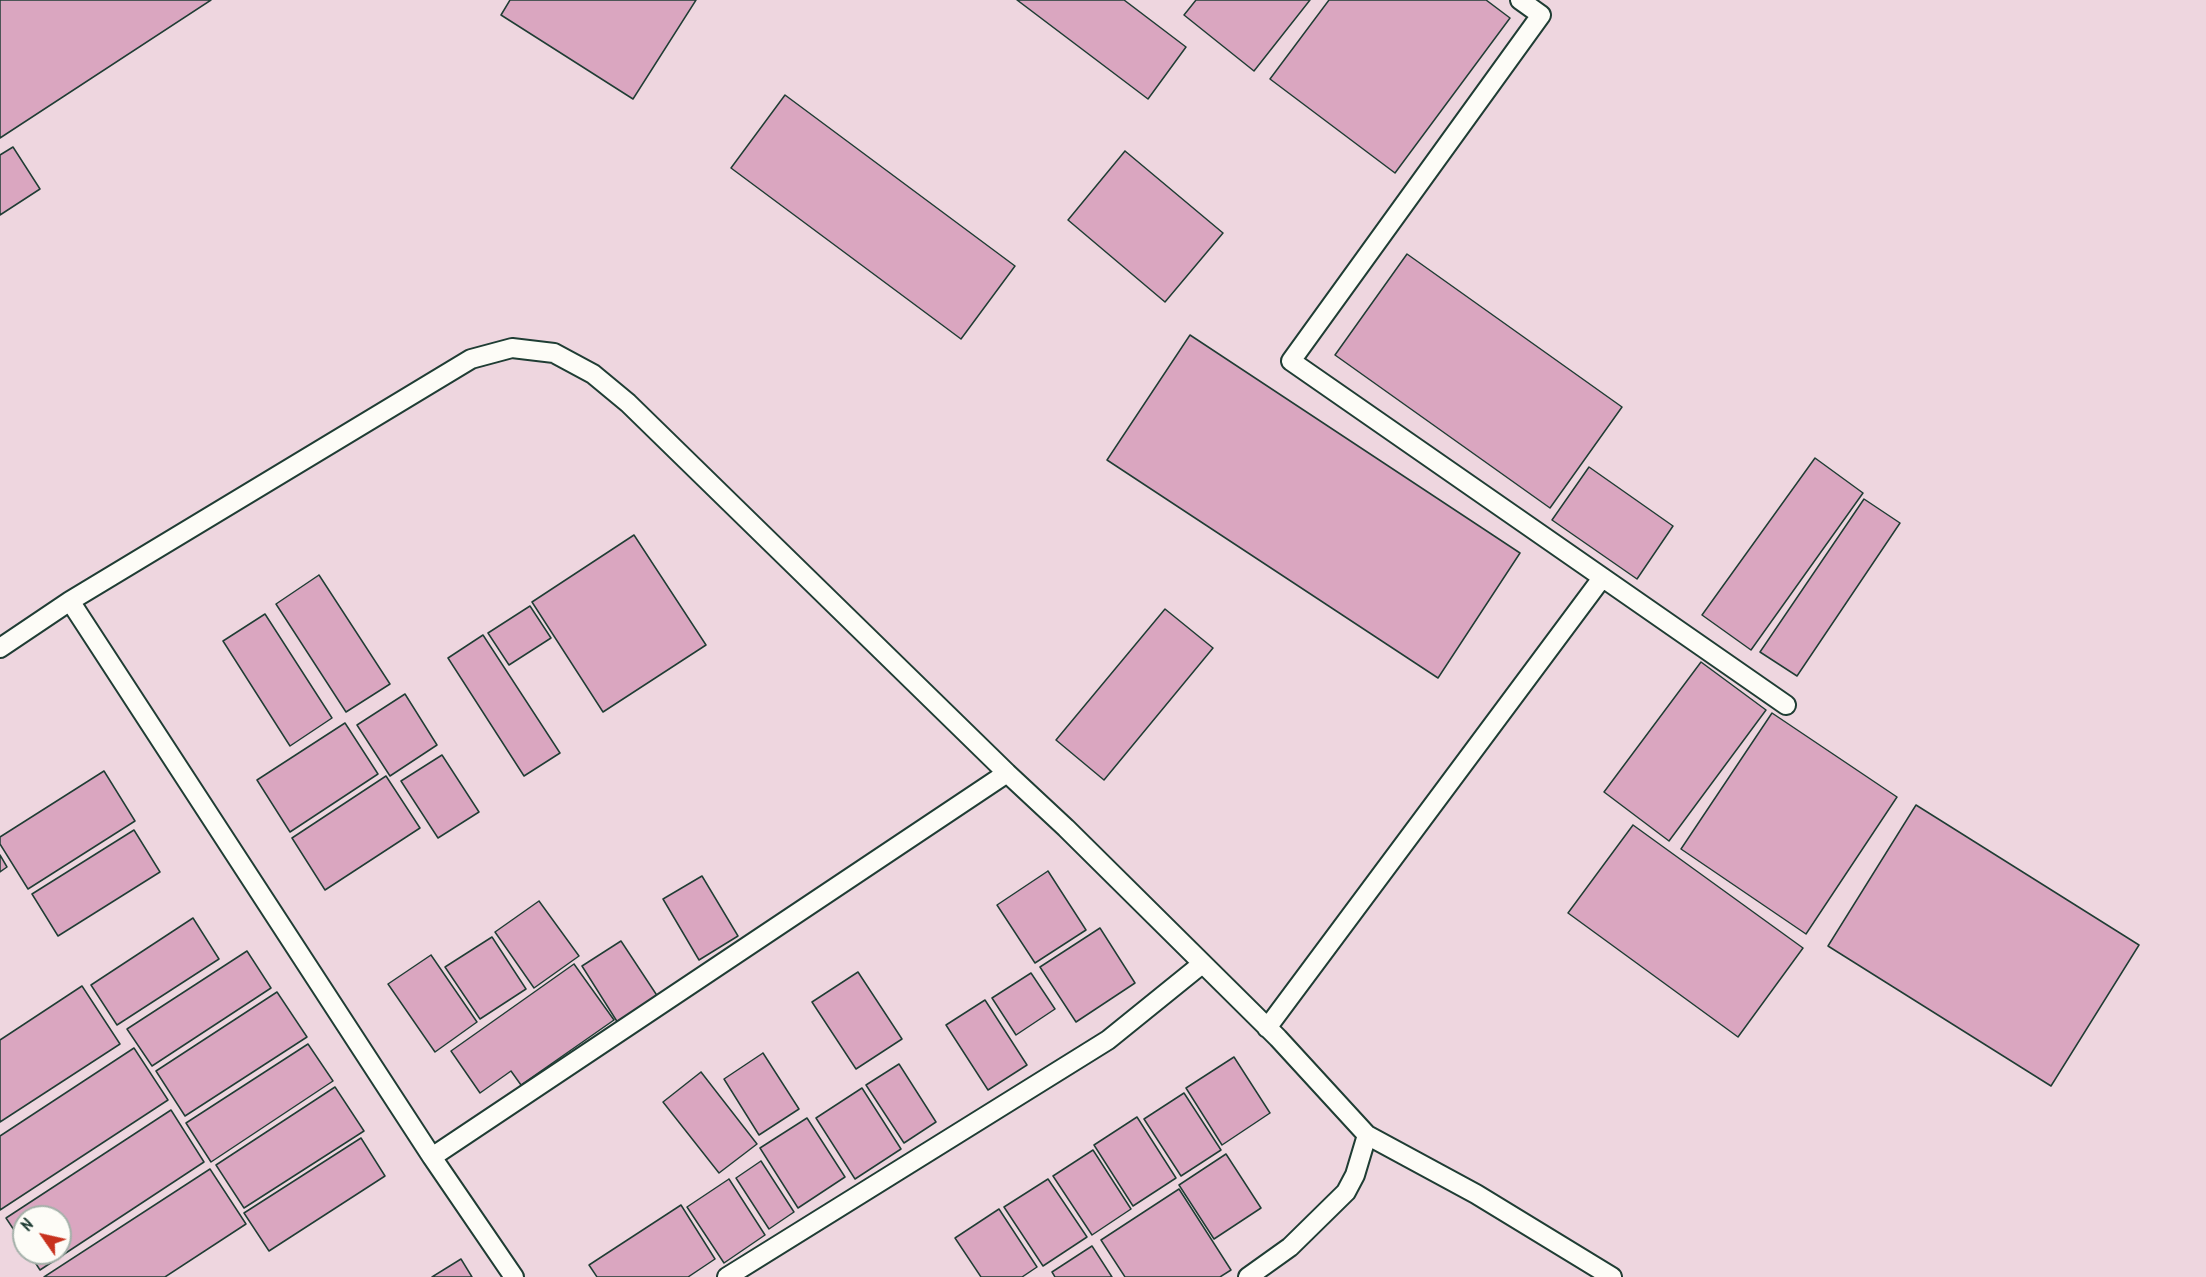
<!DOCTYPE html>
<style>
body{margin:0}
#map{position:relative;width:2206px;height:1277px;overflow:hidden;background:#f6ebec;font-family:Kalam,sans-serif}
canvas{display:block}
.north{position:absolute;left:12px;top:1205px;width:60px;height:60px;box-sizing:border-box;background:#fdfcf7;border:2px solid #a4b0a9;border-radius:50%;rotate:304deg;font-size:16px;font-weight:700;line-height:24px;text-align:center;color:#1f3d34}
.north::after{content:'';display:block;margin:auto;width:21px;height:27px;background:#c8321e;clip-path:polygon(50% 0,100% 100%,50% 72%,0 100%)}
</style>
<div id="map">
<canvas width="2206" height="1277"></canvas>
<div class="north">N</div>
</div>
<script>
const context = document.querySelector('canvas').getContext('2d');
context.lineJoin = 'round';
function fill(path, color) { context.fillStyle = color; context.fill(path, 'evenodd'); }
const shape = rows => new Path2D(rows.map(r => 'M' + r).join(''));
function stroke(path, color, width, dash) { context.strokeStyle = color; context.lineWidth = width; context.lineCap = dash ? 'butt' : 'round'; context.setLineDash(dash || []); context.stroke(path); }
fill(shape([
 [0,0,2206,0,2206,1277,0,1277],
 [24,1217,60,1217,60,1253,24,1253]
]), '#eed6df');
const building = shape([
 [0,0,211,0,0,138,0,0],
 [510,0,696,0,633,99,501,15,510,0],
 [1017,0,1124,0,1186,47,1148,99,1017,0],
 [1196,0,1310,0,1254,71,1184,15,1196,0],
 [1329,0,1486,0,1510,18,1395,173,1270,79,1329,0],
 [785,95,1015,266,961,339,731,168,785,95],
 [13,147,40,189,0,215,0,155,13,147],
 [1125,151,1223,233,1165,302,1068,220,1125,151],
 [1407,254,1622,407,1550,508,1335,355,1407,254],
 [1190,335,1520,553,1438,678,1107,460,1190,335],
 [1815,458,1863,493,1751,650,1702,615,1815,458],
 [1589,467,1673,526,1637,579,1552,520,1589,467],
 [1864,499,1900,523,1797,676,1760,652,1864,499],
 [634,535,706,645,603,712,532,602,634,535],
 [319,575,390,684,346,712,276,604,319,575],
 [530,606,551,638,509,665,488,633,530,606],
 [1165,609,1213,648,1104,780,1056,740,1165,609],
 [265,614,332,718,290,746,223,641,265,614],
 [483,635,560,753,524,776,448,658,483,635],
 [1701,662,1766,710,1669,841,1604,792,1701,662],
 [405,694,437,745,390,776,357,725,405,694],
 [1772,713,1897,797,1806,934,1681,849,1772,713],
 [345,723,378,774,290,832,257,780,345,723],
 [442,755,479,812,438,838,401,781,442,755],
 [104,771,135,821,28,889,0,844,0,837,104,771],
 [386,776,420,828,325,890,292,838,386,776],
 [1916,805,2139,945,2051,1086,1828,946,1916,805],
 [1633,825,1803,948,1738,1037,1568,913,1633,825],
 [134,830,160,872,58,936,32,894,134,830],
 [0,855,7,867,0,872,0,855],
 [1048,871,1086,930,1035,963,997,905,1048,871],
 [702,876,738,936,699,960,663,899,702,876],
 [539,901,579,956,534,988,495,932,539,901],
 [193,918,219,959,117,1025,91,985,193,918],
 [1100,928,1135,983,1076,1022,1040,967,1100,928],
 [492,937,526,989,480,1019,445,967,492,937],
 [621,941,658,997,618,1023,582,966,621,941],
 [247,951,271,988,152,1066,127,1029,247,951],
 [431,955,477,1022,435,1052,388,984,431,955],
 [574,964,614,1020,521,1085,511,1071,480,1093,451,1051,574,964],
 [858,972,902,1039,856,1069,812,1002,858,972],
 [1031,973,1055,1009,1016,1035,992,998,1031,973],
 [82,986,120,1044,0,1122,0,1040,82,986],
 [277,992,307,1037,185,1116,156,1071,277,992],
 [985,1000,1027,1065,988,1090,946,1025,985,1000],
 [308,1044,333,1081,211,1162,186,1123,308,1044],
 [134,1048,168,1100,0,1210,0,1136,134,1048],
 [763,1053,799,1109,759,1135,724,1079,763,1053],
 [1234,1057,1270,1113,1222,1145,1186,1088,1234,1057],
 [899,1064,936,1122,904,1143,866,1085,899,1064],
 [701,1072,757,1144,719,1173,663,1102,701,1072],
 [335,1087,364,1131,244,1208,216,1165,335,1087],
 [862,1088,901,1149,855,1179,816,1118,862,1088],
 [1184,1093,1221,1150,1181,1176,1144,1119,1184,1093],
 [171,1110,204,1162,40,1270,29,1253,60,1253,60,1217,24,1217,24,1245,6,1218,171,1110],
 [1137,1117,1176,1178,1133,1206,1094,1145,1137,1117],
 [807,1118,845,1177,798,1208,760,1148,807,1118],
 [361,1138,385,1176,269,1251,244,1213,361,1138],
 [1093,1150,1131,1209,1092,1235,1053,1176,1093,1150],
 [1226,1154,1261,1208,1214,1239,1179,1185,1226,1154],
 [761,1161,794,1212,769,1229,736,1178,761,1161],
 [210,1169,246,1224,165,1277,44,1277,210,1169],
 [729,1179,765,1235,724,1263,687,1207,729,1179],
 [1048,1179,1087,1237,1043,1266,1004,1207,1048,1179],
 [1179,1189,1231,1270,1220,1277,1125,1277,1101,1240,1179,1189],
 [681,1205,715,1259,688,1277,597,1277,589,1265,681,1205],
 [999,1209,1037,1267,1022,1277,981,1277,955,1238,999,1209],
 [1092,1246,1112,1277,1055,1277,1052,1272,1092,1246],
 [461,1259,472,1277,432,1277,461,1259]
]);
fill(building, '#daa6c0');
stroke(building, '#1f3d34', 1.5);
const lane = shape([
 [1520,0,1541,15,1291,361,1786,705],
 [70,601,432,1157,514,1277],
 [0,648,70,601,471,359,512,348,554,353,593,374,628,403,1007,773,1066,828,1278,1038,1367,1135,1355,1175,1346,1192,1290,1247,1248,1277],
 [1267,1028,1602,578],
 [1367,1135,1476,1194,1612,1277],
 [432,1157,1007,773],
 [727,1277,1108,1040,1202,964]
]);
stroke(lane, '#1f3d34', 22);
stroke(lane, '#fdfcf7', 18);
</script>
